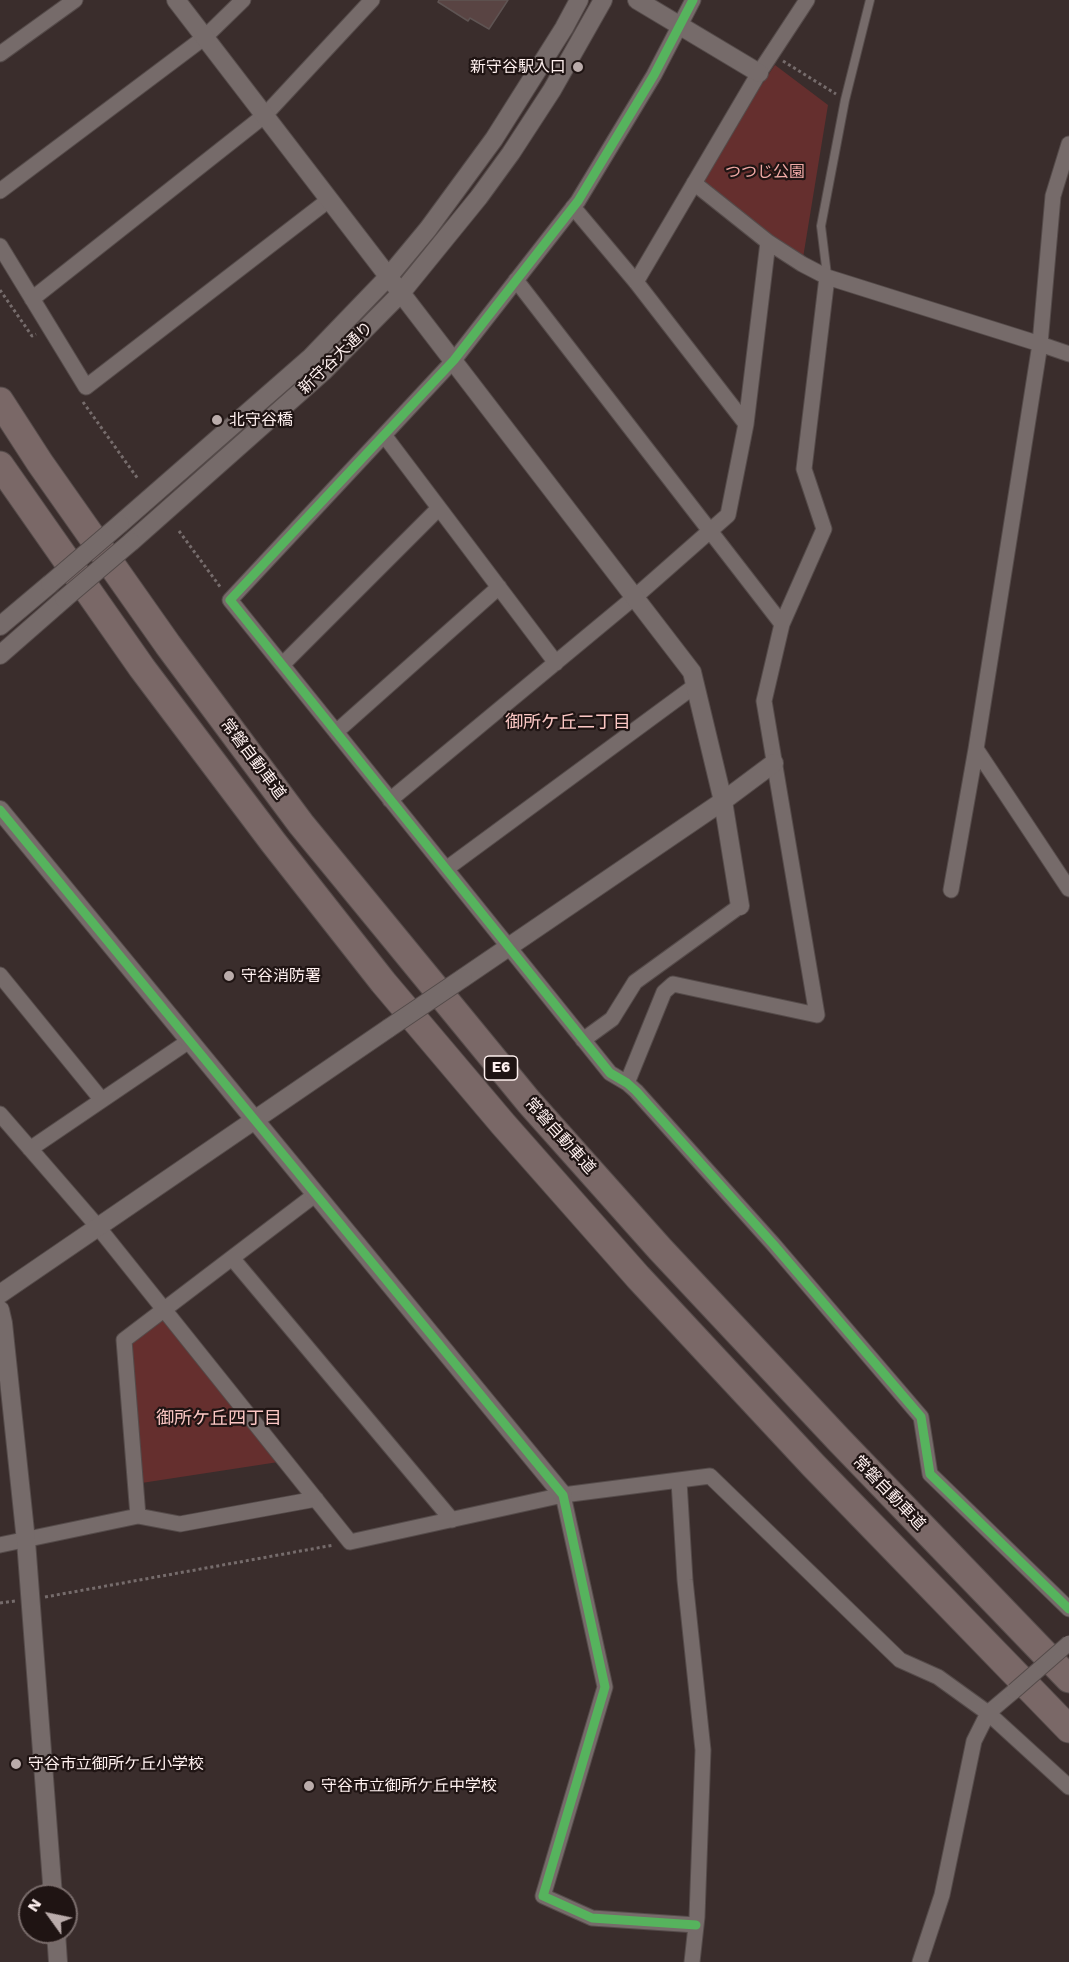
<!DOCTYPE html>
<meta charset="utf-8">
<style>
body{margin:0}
#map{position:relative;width:1069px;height:1962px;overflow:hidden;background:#3a2d2c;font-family:"Work Sans",sans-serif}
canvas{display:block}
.north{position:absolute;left:18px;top:1884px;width:60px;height:60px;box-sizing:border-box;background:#1f1413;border:2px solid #796c6b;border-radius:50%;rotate:303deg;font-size:16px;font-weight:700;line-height:24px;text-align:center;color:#fff1f0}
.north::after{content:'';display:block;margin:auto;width:21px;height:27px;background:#baacab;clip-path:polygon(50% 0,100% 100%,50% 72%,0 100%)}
</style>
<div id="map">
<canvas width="1069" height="1962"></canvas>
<div class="north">N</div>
</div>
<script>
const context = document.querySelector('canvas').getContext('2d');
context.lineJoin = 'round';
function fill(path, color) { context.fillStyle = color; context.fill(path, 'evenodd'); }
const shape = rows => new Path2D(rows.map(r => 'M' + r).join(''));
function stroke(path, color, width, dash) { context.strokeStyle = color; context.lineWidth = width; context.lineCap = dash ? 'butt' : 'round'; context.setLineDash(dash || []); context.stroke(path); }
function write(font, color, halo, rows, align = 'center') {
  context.font = font + ' "Work Sans","Noto Sans JP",sans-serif'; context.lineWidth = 4.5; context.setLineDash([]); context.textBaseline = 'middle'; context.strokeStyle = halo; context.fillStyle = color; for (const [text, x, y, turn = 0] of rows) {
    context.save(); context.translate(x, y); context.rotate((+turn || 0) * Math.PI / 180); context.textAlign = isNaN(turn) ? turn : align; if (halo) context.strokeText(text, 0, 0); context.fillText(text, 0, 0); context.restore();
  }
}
fill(shape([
 [775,65,828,105,802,264,694,183],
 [164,1310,285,1461,135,1484,124,1340]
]), '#652f2e');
const building = shape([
 [439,0,508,0,489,29,470,18,468,21,438,2,439,0]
]);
fill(building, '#594443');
stroke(building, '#5f5453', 1.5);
const service = shape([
 [827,275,821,226,845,100,870,0]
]);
const minor = shape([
 [693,0,654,75,578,201,454,360,230,600,610,1073,627,1083,636,1091,773,1244,921,1417,930,1474,1069,1609],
 [0,54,75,0],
 [0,191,205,37,243,0],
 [573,207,636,282,746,424],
 [768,242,802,264,827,277,1040,344,1053,196,1069,144],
 [0,246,86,387,330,199],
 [516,280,782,624],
 [636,282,759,73,807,0],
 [32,299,265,115,372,0],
 [384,435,556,663],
 [282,665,439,508],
 [336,732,499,587],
 [976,749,1069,889],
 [390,800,636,596,728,515,746,424,768,242,694,183],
 [446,869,696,685],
 [951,890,976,749,1040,344,1069,354],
 [0,975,101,1099],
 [583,1040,612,1019,635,982,740,906],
 [627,1083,664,992,673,984,817,1015,764,701,782,624,824,529,804,469,827,277],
 [0,1114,98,1227,350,1542,563,1495,710,1476,900,1660,938,1677,988,1713,1069,1787],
 [30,1149,189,1041],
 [232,1258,452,1520],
 [679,1481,685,1580,703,1750,697,1917,692,1962],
 [563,1495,605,1687,543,1896,592,1918,696,1925],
 [138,1516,124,1340,316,1194],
 [0,1545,138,1516,180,1524,316,1499],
 [920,1962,942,1895,974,1741,988,1713,1014,1691]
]);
const tertiary = shape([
 [176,0,692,672,723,801,740,906],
 [637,0,759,73],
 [120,524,311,357,389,276,428,229,494,139,564,28,579,0],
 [131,542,324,371,401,293,479,197,511,153,552,90,603,0],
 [0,626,50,584],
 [0,655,64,599],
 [0,810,563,1495],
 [463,978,723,801,774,763],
 [0,1294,389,1028],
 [0,1310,3,1323,26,1541,53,1896],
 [56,1932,58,1962]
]);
const motorway = shape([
 [0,401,40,463,168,645,301,824,529,1102,660,1249,839,1440,1069,1679],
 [0,465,142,668,273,842,383,982,503,1124,638,1277,814,1466,1069,1729]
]);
stroke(service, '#554b4a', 10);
stroke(minor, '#554b4a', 17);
stroke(tertiary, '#554b4a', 20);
stroke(motorway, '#554b4a', 29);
stroke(shape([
 [783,61,836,94],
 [0,290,32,336,36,334],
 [83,402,138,479],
 [179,531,221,588],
 [45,1597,334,1545],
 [0,1603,15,1601]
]), '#766c6c', 3, [3, 3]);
stroke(service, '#766b6a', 8);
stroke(minor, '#766b6a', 15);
stroke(tertiary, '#766b6a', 18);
stroke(motorway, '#7a6867', 27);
const minorBridge = shape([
 [1014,1691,1069,1643]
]);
const tertiaryBridge = shape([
 [50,584,120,524],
 [64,599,131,542],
 [389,1028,463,978]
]);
stroke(minorBridge, '#554b4a', 17, []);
stroke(tertiaryBridge, '#554b4a', 20, []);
stroke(minorBridge, '#766b6a', 15);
stroke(tertiaryBridge, '#766b6a', 18);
stroke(shape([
 [693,0,654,75,578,201,454,360,230,600,610,1073,627,1083,636,1091,773,1244,921,1417,930,1474,1069,1609],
 [0,810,563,1495,605,1687,543,1896,592,1918,696,1925]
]), '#56b35d', 9);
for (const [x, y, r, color] of [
 [578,67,6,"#baacab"],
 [217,420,6,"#baacab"],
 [229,976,6,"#baacab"],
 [16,1764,6,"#baacab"],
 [309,1786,6,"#baacab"]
]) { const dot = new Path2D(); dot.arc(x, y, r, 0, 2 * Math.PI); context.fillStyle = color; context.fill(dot); stroke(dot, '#1f1413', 2); }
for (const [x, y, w] of [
 [501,1068,33]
]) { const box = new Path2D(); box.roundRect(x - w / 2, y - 12, w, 24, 4.5); context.fillStyle = '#1f1413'; context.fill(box); stroke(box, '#fff1f0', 1.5); }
write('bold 15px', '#fff1f0', null, [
 ["E6",501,1068]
]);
write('16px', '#fff1f0', '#1f1413', [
 ["新守谷駅入口",566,67,"right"],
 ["北守谷橋",229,420],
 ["守谷消防署",241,976],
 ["守谷市立御所ケ丘小学校",28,1764],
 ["守谷市立御所ケ丘中学校",321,1786]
], 'left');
write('16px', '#f1aaa6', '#1f1413', [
 ["つつじ公園",765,172]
]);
write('16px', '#fff1f0', '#1f1413', [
 ["新守谷大通り",336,358,-44],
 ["常磐自動車道",253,759,53],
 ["常磐自動車道",560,1136,48],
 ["常磐自動車道",889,1493,46]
]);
write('18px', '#fbc7c4', '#1f1413', [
 ["御所ケ丘二丁目",568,723],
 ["御所ケ丘四丁目",219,1419]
]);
</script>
